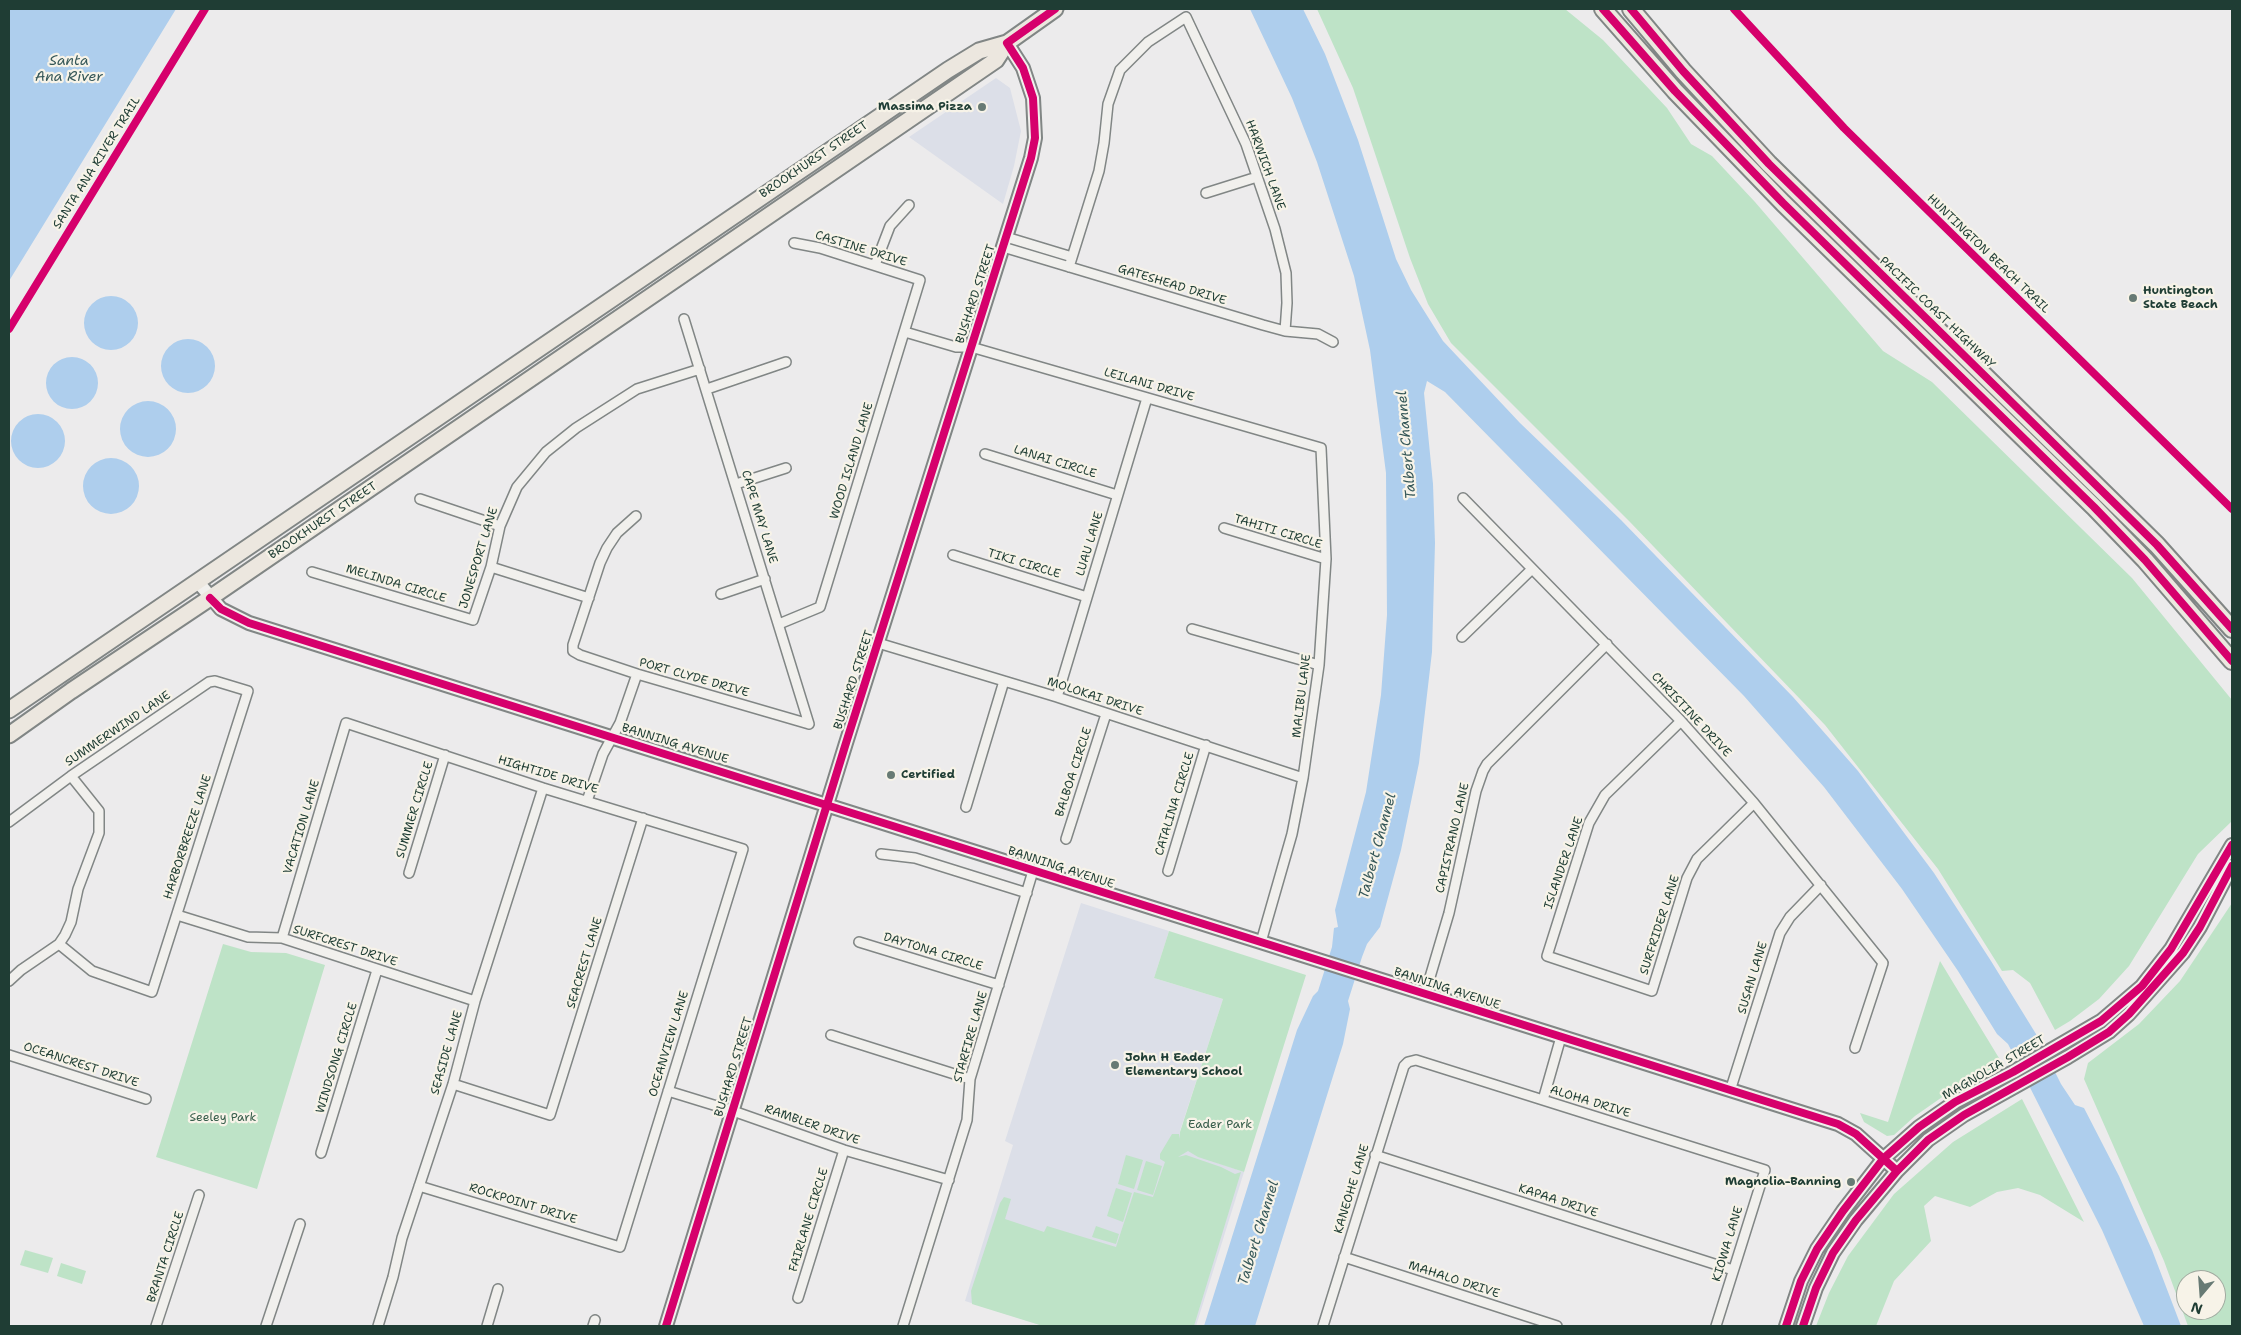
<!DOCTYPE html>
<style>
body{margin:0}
#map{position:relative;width:2241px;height:1335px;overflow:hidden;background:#ecebec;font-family:"Shantell Sans",sans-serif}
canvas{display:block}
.frame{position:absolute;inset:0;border:10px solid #1f3d34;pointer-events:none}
.north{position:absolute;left:2176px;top:1270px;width:50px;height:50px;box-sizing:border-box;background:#f7f3e8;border:1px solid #a1aaa0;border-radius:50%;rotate:198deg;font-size:14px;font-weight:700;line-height:20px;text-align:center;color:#1f3d34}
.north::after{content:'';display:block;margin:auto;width:18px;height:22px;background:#677a74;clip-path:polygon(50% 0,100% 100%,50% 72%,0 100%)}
</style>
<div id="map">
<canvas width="2241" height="1335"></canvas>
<div class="frame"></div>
<div class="north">N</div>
</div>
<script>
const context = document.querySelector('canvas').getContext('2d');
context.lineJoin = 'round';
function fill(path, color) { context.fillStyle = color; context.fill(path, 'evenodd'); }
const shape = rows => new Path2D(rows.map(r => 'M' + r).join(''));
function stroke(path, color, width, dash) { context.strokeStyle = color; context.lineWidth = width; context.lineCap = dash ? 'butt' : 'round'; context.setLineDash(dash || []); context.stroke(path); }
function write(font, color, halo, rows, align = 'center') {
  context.font = font + ' "Shantell Sans",sans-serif'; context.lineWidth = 4.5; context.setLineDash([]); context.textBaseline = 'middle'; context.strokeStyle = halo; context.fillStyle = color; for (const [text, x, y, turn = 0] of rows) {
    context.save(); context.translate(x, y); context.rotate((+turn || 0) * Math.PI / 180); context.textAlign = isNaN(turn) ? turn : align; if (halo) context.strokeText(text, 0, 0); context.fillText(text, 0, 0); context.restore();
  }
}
fill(shape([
 [996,78,1010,88,1021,131,1014,166,1003,204,909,137],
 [1081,903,1169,931,1154,978,1223,999,1180,1131,1180,1140,1198,1156,1244,1172,1196,1326,1043,1326,965,1301,1013,1145,1005,1141]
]), '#dcdfe8');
fill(shape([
 [1317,9,1565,9,1603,40,1667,108,1691,144,1712,156,1755,202,1883,351,1932,382,2132,578,2232,700,2232,821,2198,854,2129,966,2099,999,2070,1021,2055,1030,2030,983,2013,970,2002,971,1938,869,1825,725,1630,522,1451,343,1428,304,1410,258,1353,88],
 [2232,903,2232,1326,2188,1326,2164,1261,2084,1079,2088,1063,2139,1024,2180,981],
 [2186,1280,2216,1280,2216,1310,2186,1310],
 [1169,931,1306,975,1244,1172,1198,1157,1188,1151,1178,1157,1186,1155,1221,1167,1235,1174,1241,1172,1194,1326,1043,1326,972,1304,971,1291,1000,1203,1004,1197,1011,1199,1005,1219,1044,1232,1047,1226,1116,1247,1134,1192,1153,1197,1165,1162,1160,1159,1160,1154,1172,1134,1179,1134,1180,1139,1180,1132,1223,999,1154,978],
 [223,944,251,952,286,953,325,965,257,1189,156,1157],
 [1940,961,2002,1063,1948,1093,1915,1116,1894,1135,1887,1136,1864,1122,1860,1113,1888,1122],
 [2022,1099,2084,1222,2040,1195,2018,1188,1997,1192,1970,1207,1935,1196,1924,1206,1931,1241,1894,1281,1876,1326,1816,1326,1829,1293,1848,1256,1894,1194,1953,1142],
 [1126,1155,1143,1160,1134,1189,1118,1184],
 [1146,1161,1162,1166,1153,1195,1137,1190],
 [1116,1188,1132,1193,1123,1222,1107,1216],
 [1096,1226,1119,1234,1116,1244,1092,1237],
 [25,1250,53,1258,48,1273,20,1265],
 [61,1263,86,1271,82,1284,57,1276]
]), '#bee3c7');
fill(shape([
 [9,9,176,9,9,281],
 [1250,9,1303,9,1325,54,1358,140,1396,259,1411,290,1443,341,1520,423,1621,520,1793,697,1858,771,1934,873,1991,961,2036,1034,2061,1084,2075,1105,2084,1108,2119,1176,2152,1250,2181,1326,2144,1326,2102,1230,2008,1044,1997,1034,1958,971,1902,889,1824,787,1744,696,1675,626,1445,392,1427,381,1424,393,1433,484,1435,543,1432,652,1419,763,1401,850,1380,927,1367,944,1362,957,1348,1001,1350,1009,1343,1044,1255,1326,1204,1326,1297,1030,1313,996,1318,991,1332,947,1334,928,1338,927,1335,910,1366,792,1381,695,1387,615,1386,473,1370,350,1354,276,1317,162,1292,98],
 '84 323a27 27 0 1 1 54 0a27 27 0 1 1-54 0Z',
 '161 366a27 27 0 1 1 54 0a27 27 0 1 1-54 0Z',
 '46 383a26 26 0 1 1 52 0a26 26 0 1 1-52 0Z',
 '120 429a28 28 0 1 1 56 0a28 28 0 1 1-56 0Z',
 '11 441a27 27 0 1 1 54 0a27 27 0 1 1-54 0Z',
 '83 486a28 28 0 1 1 56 0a28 28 0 1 1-56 0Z'
]), '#aeceed');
const street = shape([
 [1206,193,1257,177],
 [1006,237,1072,257],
 [1003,247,1263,325,1285,331,1318,334,1333,342],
 [875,265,890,226,909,205],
 [1069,267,1099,171,1104,143,1108,104,1120,70,1148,42,1186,17,1246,144,1275,229,1286,273,1287,303,1285,331],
 [684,319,809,724],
 [905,332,956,347,971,347,1321,448,1326,559,1319,665,1303,778,1292,834,1261,942],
 [707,389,786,362],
 [985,454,1117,495],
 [736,484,786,468],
 [1463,498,1681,721,1754,803,1883,963,1855,1048],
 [420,499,500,526],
 [636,516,617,533,607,548,600,563,573,645,573,651,580,655,637,674,809,724],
 [1224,528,1326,559],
 [953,555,1087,597],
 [491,567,589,598],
 [312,572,473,620,491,567,500,526,517,487,546,452,576,428,637,389,700,369],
 [721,594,765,579],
 [779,624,820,607,920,280,820,248,794,243],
 [1192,629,1319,665],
 [1462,637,1532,569],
 [878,643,1057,697,1303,778],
 [1057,697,1147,398],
 [1681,721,1605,795,1589,823,1547,956,1652,991,1687,878,1697,859,1754,803],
 [587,801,603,754,620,723,637,674],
 [966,807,1004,681],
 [9,822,71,776,209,682,215,681,248,691,152,992,92,971,59,944],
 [1066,839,1106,714],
 [881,854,915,858,1027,893],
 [1168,871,1206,745],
 [409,873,445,755],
 [177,915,248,937,282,938,475,1001],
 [282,938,346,723,543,788,743,849,620,1247,419,1186],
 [859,942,999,985],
 [9,981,21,970,59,944,65,935,71,922,78,889,99,833,99,811,71,776],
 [1425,994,1449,913,1476,791,1483,771,1487,764,1607,644],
 [831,1035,970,1079],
 [9,1055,146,1099],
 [453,1084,550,1115,643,818],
 [668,1091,733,1111,844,1150,949,1180],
 [1730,1091,1780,933,1790,917,1821,885],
 [1543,1100,1561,1037],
 [321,1153,377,970],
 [1375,1155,1733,1270],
 [1344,1257,1557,1326],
 [798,1298,844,1150],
 [156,1326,199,1195],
 [266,1326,300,1224],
 [378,1326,393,1277,402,1238,453,1084,475,1001,543,788],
 [487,1326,498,1289],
 [593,1326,595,1320],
 [903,1326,967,1120,970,1079,1033,871],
 [1323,1326,1404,1066,1408,1062,1416,1060,1765,1170,1716,1326]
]);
const secondary = shape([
 [197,581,221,609,249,623,1838,1124,1856,1134,1897,1171],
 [666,1326,846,743,1031,158,1035,138,1033,98,1023,68,1007,43],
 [1786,1326,1801,1281,1817,1249,1843,1211,1884,1158,1919,1127,1955,1102,2013,1072,2101,1021,2142,986,2171,949,2232,845],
 [1803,1326,1816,1288,1833,1253,1856,1220,1897,1171,1928,1140,1964,1115,2068,1057,2109,1032,2129,1014,2183,953,2200,927,2232,866]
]);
const primary = shape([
 [9,710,948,70,979,51,1007,43],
 [9,735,71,691,210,598,996,60,1007,43,1055,9]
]);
const highway = shape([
 [1603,9,1675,91,1783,203,2094,507,2145,560,2232,661],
 [1631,9,1683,71,1769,164,2157,545,2232,629]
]);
stroke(street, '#818685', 12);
stroke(secondary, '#818685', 16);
stroke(primary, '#818685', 19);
stroke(highway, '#818685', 20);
stroke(street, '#f1f0ed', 9);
stroke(secondary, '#f1f0ed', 12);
stroke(primary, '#ece7df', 15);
stroke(highway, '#ece7df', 16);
stroke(shape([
 [1603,9,1675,91,1783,203,2094,507,2145,560,2232,661],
 [1631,9,1683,71,1769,164,2157,545,2232,629],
 [1734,9,1844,128,2232,509],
 [9,329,205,9],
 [210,598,221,609,249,623,1838,1124,1856,1134,1897,1171],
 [666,1326,846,743,1031,158,1035,138,1033,98,1023,68,1007,43,1055,9],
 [1786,1326,1801,1281,1817,1249,1843,1211,1884,1158,1919,1127,1955,1102,2013,1072,2101,1021,2142,986,2171,949,2232,845],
 [1803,1326,1816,1288,1833,1253,1856,1220,1897,1171,1928,1140,1964,1115,2068,1057,2109,1032,2129,1014,2183,953,2200,927,2232,866]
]), '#d6006c', 8);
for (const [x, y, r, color] of [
 [982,107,5,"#677a74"],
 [2133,298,5,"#677a74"],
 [891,775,5,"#677a74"],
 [1115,1065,5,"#677a74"],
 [1851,1182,5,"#677a74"]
]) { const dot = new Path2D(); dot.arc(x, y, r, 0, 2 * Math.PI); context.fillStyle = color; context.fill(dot); stroke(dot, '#f7f3e8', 2); }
write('bold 12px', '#1f3d34', '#f7f3e8', [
 ["Massima Pizza",972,107,"right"],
 ["Huntington",2143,291],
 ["State Beach",2143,305],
 ["Certified",901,775],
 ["John H Eader",1125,1058],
 ["Elementary School",1125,1072],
 ["Magnolia-Banning",1841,1182,"right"]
], 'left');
write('12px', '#1f3d34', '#f7f3e8', [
 ["BROOKHURST STREET",814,160,-34],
 ["SANTA ANA RIVER TRAIL",97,163,-58],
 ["HARWICH LANE",1265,165,70],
 ["CASTINE DRIVE",861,249,17],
 ["HUNTINGTON BEACH TRAIL",1988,254,44],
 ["GATESHEAD DRIVE",1172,285,17],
 ["BUSHARD STREET",976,294,-72],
 ["PACIFIC COAST HIGHWAY",1937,313,44],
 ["LEILANI DRIVE",1149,385,16],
 ["WOOD ISLAND LANE",852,461,-73],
 ["LANAI CIRCLE",1055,462,17],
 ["CAPE MAY LANE",759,517,73],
 ["BROOKHURST STREET",323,521,-34],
 ["TAHITI CIRCLE",1278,532,17],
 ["LUAU LANE",1090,544,-73],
 ["JONESPORT LANE",479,558,-73],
 ["TIKI CIRCLE",1024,564,17],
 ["MELINDA CIRCLE",396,584,17],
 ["PORT CLYDE DRIVE",694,678,16],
 ["BUSHARD STREET",854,680,-72],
 ["MALIBU LANE",1302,696,-83],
 ["MOLOKAI DRIVE",1095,697,18],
 ["CHRISTINE DRIVE",1691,715,47],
 ["SUMMERWIND LANE",118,729,-34],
 ["BANNING AVENUE",675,744,17],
 ["BALBOA CIRCLE",1074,772,-72],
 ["HIGHTIDE DRIVE",548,775,17],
 ["CATALINA CIRCLE",1175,804,-73],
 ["SUMMER CIRCLE",415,810,-73],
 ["VACATION LANE",302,827,-73],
 ["HARBORBREEZE LANE",188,837,-72],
 ["CAPISTRANO LANE",1453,838,-77],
 ["ISLANDER LANE",1564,863,-71],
 ["BANNING AVENUE",1061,868,18],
 ["SURFRIDER LANE",1660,925,-72],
 ["SURFCREST DRIVE",345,946,18],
 ["DAYTONA CIRCLE",933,952,17],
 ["SEACREST LANE",585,963,-73],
 ["SUSAN LANE",1753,978,-73],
 ["BANNING AVENUE",1447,989,18],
 ["STARFIRE LANE",971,1037,-74],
 ["OCEANVIEW LANE",669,1044,-73],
 ["SEASIDE LANE",447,1053,-74],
 ["WINDSONG CIRCLE",337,1058,-73],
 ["OCEANCREST DRIVE",81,1065,18],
 ["BUSHARD STREET",734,1067,-73],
 ["MAGNOLIA STREET",1994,1068,-30],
 ["ALOHA DRIVE",1590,1102,17],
 ["RAMBLER DRIVE",812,1125,19],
 ["KANEOHE LANE",1352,1189,-73],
 ["KAPAA DRIVE",1558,1201,18],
 ["ROCKPOINT DRIVE",523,1204,17],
 ["FAIRLANE CIRCLE",809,1220,-73],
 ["KIOWA LANE",1728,1244,-73],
 ["BRANTA CIRCLE",166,1257,-72],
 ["MAHALO DRIVE",1454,1280,18]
]);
write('12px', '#375d4b', '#f7f3e8', [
 ["Seeley Park",223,1118],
 ["Eader Park",1220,1125]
]);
write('italic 14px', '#365859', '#f7f3e8', [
 ["Santa",69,61],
 ["Ana River",69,77],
 ["Talbert Channel",1407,445,-95],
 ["Talbert Channel",1378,846,-75],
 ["Talbert Channel",1259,1233,-73]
]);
</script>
